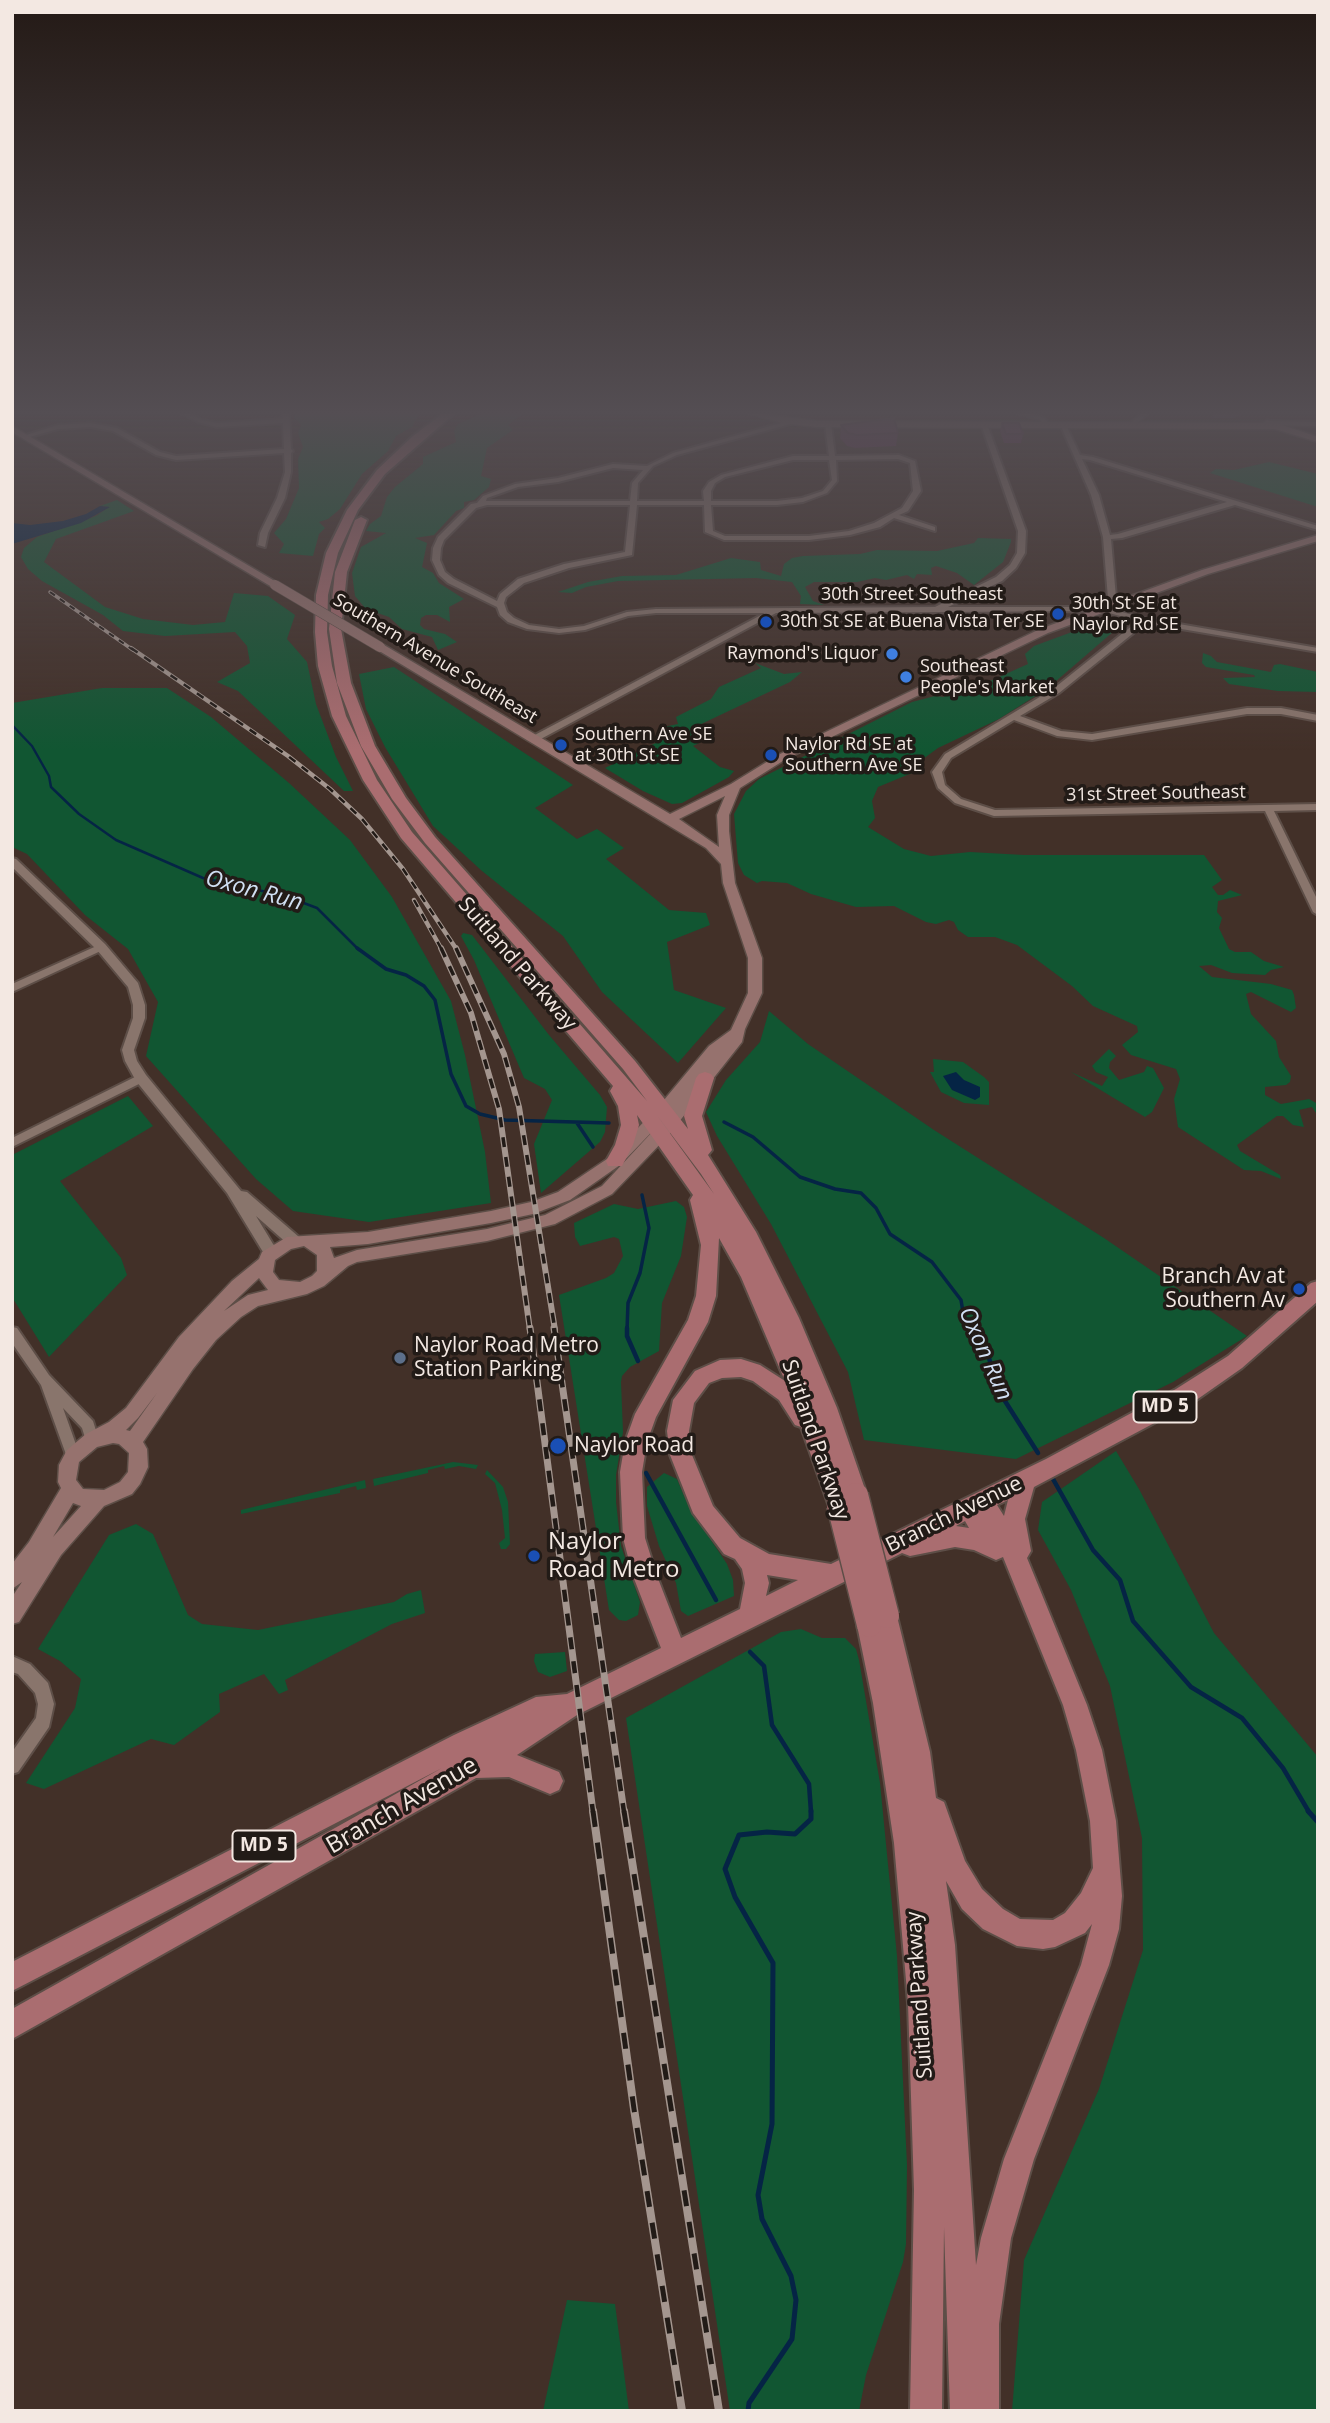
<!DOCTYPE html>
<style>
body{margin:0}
#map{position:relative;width:1330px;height:2423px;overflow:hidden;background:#423028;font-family:"Open Sans",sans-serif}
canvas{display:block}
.frame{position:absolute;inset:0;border:14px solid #f3e8e2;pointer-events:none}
</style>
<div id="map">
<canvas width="1330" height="2423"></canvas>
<div class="frame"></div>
</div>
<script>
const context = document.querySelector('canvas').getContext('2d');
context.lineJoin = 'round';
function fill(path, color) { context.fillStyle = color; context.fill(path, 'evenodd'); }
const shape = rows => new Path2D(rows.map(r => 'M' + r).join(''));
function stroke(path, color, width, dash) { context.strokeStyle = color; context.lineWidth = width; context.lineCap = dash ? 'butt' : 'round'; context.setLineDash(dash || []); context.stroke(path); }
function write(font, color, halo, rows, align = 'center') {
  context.font = font + ' "Open Sans",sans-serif'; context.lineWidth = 7; context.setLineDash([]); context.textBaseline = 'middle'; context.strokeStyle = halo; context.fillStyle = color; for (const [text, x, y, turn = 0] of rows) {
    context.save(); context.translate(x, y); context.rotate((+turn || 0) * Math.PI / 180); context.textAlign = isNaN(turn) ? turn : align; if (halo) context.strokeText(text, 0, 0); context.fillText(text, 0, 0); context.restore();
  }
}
fill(shape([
 [296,412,418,412,419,415,412,427,396,436,388,451,362,474,340,509,328,519,319,522,325,528,319,534,313,556,279,553,284,544,274,533,286,519,299,488,298,459,303,447,298,433,301,425,294,418],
 [495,412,525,412,508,425,513,430,487,448,481,476,491,479,489,487,474,500,464,502,464,508,456,511,434,535,415,538,427,543,422,567,433,573,439,583,464,599,449,607,450,622,437,615,426,615,421,618,420,625,424,629,445,634,457,642,438,650,432,637,402,629,389,617,366,609,355,596,352,573,361,547,386,533,366,531,370,524,381,516,387,497,395,487,423,464,423,457,456,442,454,431,458,424,478,415],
 [1269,462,1318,474,1318,507,1210,473,1216,469,1234,470],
 [117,500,134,511,56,539,44,562,105,607,143,619,193,625,225,622,234,593,268,596,295,615,287,639,307,662,316,704,336,757,353,791,344,791,238,691,217,682,250,663,247,646,235,632,165,636,123,631,103,615,42,581,28,569,21,557,24,548,37,537,96,516,109,507,100,506],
 [978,538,1011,539,1011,542,1003,562,974,585,957,573,936,566,931,568,932,575,917,574,914,579,907,575,886,580,875,578,857,582,814,582,805,587,813,601,824,605,800,604,801,596,792,582,756,578,618,581,586,587,572,593,558,592,588,582,622,576,676,575,731,558,760,562,761,570,781,576,784,564,792,558,803,556,860,554,877,550,937,551,974,543],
 [1099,622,1108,624,1114,631,1048,688,999,719,938,748,923,759,912,773,878,787,872,801,875,818,868,827,904,849,931,856,970,852,1024,855,1204,855,1222,880,1212,887,1218,895,1223,895,1230,890,1242,895,1218,901,1217,912,1222,918,1219,928,1229,949,1235,952,1251,952,1264,961,1284,967,1271,970,1265,975,1232,973,1211,965,1199,966,1212,977,1271,984,1292,990,1294,995,1296,1008,1291,1012,1251,992,1246,994,1251,1014,1276,1041,1279,1057,1291,1076,1290,1082,1286,1085,1265,1087,1265,1095,1281,1104,1309,1099,1318,1104,1318,1116,1312,1107,1299,1110,1304,1127,1293,1125,1283,1116,1277,1116,1237,1145,1240,1151,1280,1175,1281,1179,1261,1171,1244,1170,1178,1127,1174,1099,1180,1079,1176,1069,1131,1055,1122,1045,1138,1032,1137,1026,1093,1006,1072,986,1017,945,995,937,968,937,958,930,954,922,949,920,936,924,926,922,894,906,856,907,811,894,787,883,762,881,757,883,744,875,738,863,734,814,746,791,759,779,912,702,935,696,944,697,947,686,954,682,966,687,981,685,1028,664,1025,654,1034,646],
 [1203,653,1211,656,1217,662,1271,672,1274,665,1280,664,1318,672,1318,692,1278,691,1229,684,1223,678,1255,677,1254,675,1206,667,1202,663],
 [755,663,784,674,802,672,790,682,697,726,709,738,693,746,720,767,734,771,729,777,682,803,672,804,643,791,605,768,674,734,663,727,678,724,676,717,711,699,719,687,761,668],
 [394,667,573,785,535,808,577,839,597,829,624,848,606,859,669,910,706,913,710,925,667,942,674,990,726,1008,678,1063,602,992,563,936,482,871,433,826,385,747,366,709,359,674],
 [102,688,167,688,211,717,289,783,350,840,392,897,451,1001,465,1055,485,1152,491,1203,369,1222,293,1211,256,1179,146,1056,158,1002,128,949,85,915,27,854,12,847,12,703],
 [463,933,472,935,549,1035,600,1095,607,1107,605,1132,600,1142,541,1193,534,1144,552,1100,545,1089,524,1078,474,960,461,936],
 [769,1011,808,1044,934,1130,1104,1238,1247,1336,1173,1382,1016,1459,864,1440,848,1372,771,1224,717,1136,706,1112,726,1080,760,1042],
 [1109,1049,1116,1056,1110,1062,1109,1068,1119,1080,1144,1072,1147,1066,1153,1068,1164,1088,1152,1112,1145,1117,1071,1072,1102,1086,1108,1077,1096,1072,1092,1066],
 [933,1059,963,1062,984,1077,989,1082,989,1105,964,1103,941,1092,930,1072,934,1072],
 [128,1096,153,1126,60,1181,121,1258,127,1275,49,1357,12,1297,12,1155],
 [676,1201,684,1207,687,1217,681,1256,662,1303,659,1351,630,1367,622,1376,621,1382,623,1432,616,1475,616,1502,621,1546,640,1602,638,1615,626,1621,619,1620,609,1610,559,1295,606,1278,614,1273,623,1256,619,1239,614,1237,580,1246,575,1237,574,1223,614,1204,638,1209],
 [1116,1451,1139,1489,1214,1633,1318,1757,1318,2411,1012,2411,1024,2260,1099,2089,1143,1950,1142,1838,1110,1686,1071,1590,1038,1530,1042,1502],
 [453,1462,478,1465,476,1469,459,1466,445,1469,444,1466,428,1470,428,1473,374,1486,373,1479],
 [487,1470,503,1487,508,1502,510,1544,506,1549,501,1549,499,1543,505,1538,502,1510,495,1483,485,1474],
 [664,1473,677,1479,689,1507,727,1564,733,1580,734,1596,688,1616,681,1611,676,1583,659,1546,647,1506,647,1487],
 [365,1480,366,1488,357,1490,356,1486,340,1490,340,1493,241,1514,241,1510],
 [136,1524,153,1534,188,1615,202,1624,258,1630,394,1602,407,1594,421,1590,425,1613,392,1624,285,1680,288,1690,279,1694,264,1674,219,1694,220,1712,174,1745,151,1739,44,1789,26,1783,75,1708,81,1679,60,1661,38,1649,109,1535],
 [801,1629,822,1638,845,1638,856,1649,859,1660,880,1783,897,1956,907,2165,906,2244,903,2262,866,2375,859,2411,730,2411,626,1718,781,1632],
 [565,1652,567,1671,550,1677,538,1672,534,1661,535,1654],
 [567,2300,615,2304,629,2411,543,2411]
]), '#115632');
fill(shape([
 [100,506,110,507,81,523,12,544,12,523,30,525,63,521,86,514],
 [956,1072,964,1080,980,1087,980,1097,975,1100,952,1090,943,1076]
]), '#052445');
stroke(shape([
 [12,725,32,746,49,776,51,787,79,814,116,840,203,878,285,896,317,908,359,950]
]), '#052445', 2.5);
stroke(shape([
 [357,948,386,969,406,975,424,986,435,1000,451,1074,466,1106,480,1114,505,1120,609,1123],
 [724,1122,753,1137,800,1177,835,1189,861,1193,876,1208,890,1234,932,1262,961,1300,964,1318,972,1330],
 [577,1123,593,1147],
 [627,1330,628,1303,640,1273,649,1228,642,1195]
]), '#052445', 3.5);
stroke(shape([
 [627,1328,627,1336,638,1361],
 [970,1328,989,1358,998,1390,1038,1453],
 [646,1473,716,1600],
 [1053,1479,1093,1550,1120,1580,1133,1621,1191,1687,1242,1718,1283,1768,1309,1812],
 [750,1652,764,1666,772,1725,809,1784,811,1812]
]), '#052445', 4.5);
stroke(shape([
 [1308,1811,1318,1822],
 [748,2411,749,2403,792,2339,796,2300,791,2276,762,2219,758,2195,772,2124,773,1963,735,1897,725,1869,739,1835,767,1832,795,1834,811,1819,811,1811]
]), '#052445', 5);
const minor = shape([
 [179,412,187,412,202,420,217,423,283,419,283,412,289,412,291,449,293,451,291,453,291,472,285,498,268,533,265,547,258,545,260,533,277,498,285,472,284,453,176,460,156,455,113,431,90,427,58,429,26,438,23,436,58,425,90,423,117,428,160,452,176,456,284,449,283,423,217,427,198,422,179,412],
 [1015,412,1025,412,1044,418,1049,424,1044,425,1040,420,1015,412],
 [1142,412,1149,412,1134,426,1130,426,1130,424,1142,412],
 [792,420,794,421,794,423,677,455,653,466,638,483,637,501,704,501,703,491,709,482,721,475,793,456,829,456,825,424,828,422,831,424,835,456,899,455,915,461,921,491,908,511,899,515,935,527,935,531,894,518,880,527,850,535,809,540,724,540,705,532,704,505,637,505,632,555,569,568,524,583,506,597,504,603,507,612,514,618,529,625,559,629,584,626,627,612,656,609,935,607,996,577,1010,565,1017,553,1018,531,981,424,984,422,987,424,1026,531,1025,553,1016,568,1002,581,948,607,1100,607,1108,598,1103,537,1091,495,1060,424,1065,423,1080,455,1093,457,1318,526,1318,530,1235,505,1122,538,1111,539,1116,598,1107,608,1144,618,1318,648,1318,652,1146,623,1059,693,1020,716,1061,731,1092,734,1247,708,1281,708,1318,715,1318,721,1281,714,1247,714,1092,740,1057,736,1014,720,951,758,942,772,945,785,961,799,995,810,1318,804,1318,810,1274,811,1318,901,1318,915,1313,912,1265,811,994,816,955,803,938,788,932,772,945,754,1053,689,1138,621,1102,611,776,613,537,741,531,741,531,737,765,613,656,613,628,616,585,630,559,633,527,629,508,622,500,615,497,607,448,583,439,575,432,560,433,548,438,537,471,504,477,503,483,496,515,484,558,478,613,464,647,466,673,453,792,420],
 [898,459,910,463,913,491,902,508,874,523,849,531,809,536,725,536,713,531,711,505,777,505,803,502,827,493,837,481,836,460,898,459],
 [1082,459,1090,460,1227,502,1118,534,1110,535,1099,495,1082,459],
 [793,460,829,460,832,480,823,491,802,498,777,501,711,501,711,491,715,483,725,477,793,460],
 [613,468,643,470,632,483,630,501,486,501,487,498,518,487,558,482,613,468],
 [487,505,630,505,625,552,564,564,518,579,500,594,497,601,454,579,445,572,440,560,441,548,444,540,476,508,487,505],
 [101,944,106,947,105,949,12,992,12,984,101,944],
 [141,1074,145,1075,147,1078,145,1081,12,1147,12,1138,141,1074],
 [12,1327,17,1328,49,1375,93,1421,99,1440,97,1444,92,1446,87,1444,82,1428,63,1408,80,1456,78,1460,73,1462,68,1460,41,1385,12,1343,12,1327],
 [12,1656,30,1664,48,1683,54,1704,49,1727,18,1772,12,1774,12,1752,36,1718,38,1704,35,1693,18,1674,12,1672,12,1656]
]);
const tertiary = shape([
 [1268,421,1318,422,1318,426,1265,425,1264,423,1268,421],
 [12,858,16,859,105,944,138,983,145,1005,145,1018,134,1050,137,1061,146,1075,241,1191,247,1192,299,1237,301,1241,299,1245,289,1245,256,1216,273,1244,280,1251,278,1255,273,1257,263,1252,227,1193,136,1081,125,1061,122,1050,133,1018,133,1005,128,987,97,950,12,867,12,858]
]);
const secondary = shape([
 [744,412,817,421,1263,423,1267,420,1318,437,1318,442,1275,429,817,427,782,423,744,412],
 [12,426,278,583,280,585,272,587,12,432,12,426],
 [1318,535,1318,541,1208,574,1048,633,786,759,740,788,729,815,729,831,735,883,762,958,762,993,745,1029,742,1042,667,1137,612,1194,555,1224,487,1241,357,1262,348,1266,324,1286,307,1294,258,1306,241,1317,216,1340,193,1369,143,1442,147,1449,148,1467,140,1484,132,1494,104,1506,61,1555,19,1622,12,1624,12,1597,22,1582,12,1589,12,1564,29,1542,61,1488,58,1482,59,1465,67,1450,86,1434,109,1422,126,1408,179,1337,232,1281,259,1259,262,1252,287,1237,368,1232,491,1211,531,1202,558,1192,610,1157,659,1106,709,1046,731,1030,748,993,748,958,723,883,721,864,706,848,376,649,376,645,384,645,670,814,731,784,778,755,1040,629,1202,570,1318,535],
 [725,796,717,815,719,847,679,819,725,796],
 [667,1116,602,1186,545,1215,487,1229,357,1250,334,1258,330,1247,368,1244,491,1223,533,1214,570,1200,620,1165,667,1116],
 [304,1246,317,1255,317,1271,312,1276,300,1282,279,1280,273,1272,275,1260,291,1249,304,1246],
 [259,1278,268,1290,248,1295,224,1311,259,1278],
 [157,1393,130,1431,126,1430,138,1418,157,1393],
 [113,1443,119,1444,129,1453,128,1472,120,1482,104,1490,83,1489,76,1480,79,1462,97,1447,113,1443],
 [73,1503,81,1506,53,1537,73,1503]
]);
const trunk = shape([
 [445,412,456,412,385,474,358,510,338,553,328,595,327,632,332,666,346,716,377,780,412,832,647,1101,623,1069,425,843,392,799,361,746,337,683,329,629,335,572,355,520,361,517,367,520,347,572,341,629,351,683,375,746,406,798,435,837,635,1061,688,1129,684,1116,696,1078,699,1074,705,1072,711,1074,714,1078,702,1116,712,1150,708,1155,756,1232,799,1318,837,1408,867,1495,864,1502,856,1505,850,1503,847,1512,839,1515,831,1512,801,1427,795,1425,779,1400,753,1381,741,1377,722,1378,709,1383,694,1403,689,1431,692,1455,713,1506,740,1538,769,1554,831,1564,1046,1459,1176,1389,1228,1356,1311,1283,1318,1281,1318,1301,1242,1368,1192,1403,1034,1487,1025,1519,1031,1551,1027,1558,1087,1705,1102,1750,1116,1821,1122,1896,1119,1929,1109,1965,1034,2159,1011,2238,999,2324,999,2411,950,2411,944,2227,942,2411,910,2411,914,2190,908,2003,894,1843,873,1703,857,1625,861,1617,869,1613,875,1616,879,1608,887,1604,895,1608,930,1752,936,1798,944,1802,965,1861,982,1889,1003,1909,1020,1919,1053,1920,1065,1913,1081,1893,1093,1868,1090,1821,1076,1750,1063,1705,1003,1557,996,1560,974,1550,955,1547,910,1556,902,1553,577,1715,517,1755,559,1772,563,1781,559,1790,550,1794,509,1777,476,1778,12,2039,12,2009,442,1768,12,1991,12,1962,454,1735,536,1697,567,1694,661,1648,633,1576,623,1538,620,1472,625,1442,635,1414,688,1320,696,1296,701,1245,690,1200,693,1195,637,1115,639,1125,633,1145,622,1166,608,1166,606,1161,615,1145,621,1125,618,1106,610,1091,613,1086,401,838,363,780,332,716,318,666,315,632,316,595,326,553,347,510,377,470,413,436,445,412],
 [656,1114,701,1174,714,1194,656,1114],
 [719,1238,741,1277,785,1381,760,1365,741,1359,720,1360,695,1371,673,1400,667,1431,670,1455,693,1513,724,1554,735,1559,742,1569,745,1583,740,1609,681,1638,657,1576,645,1538,642,1472,647,1442,656,1417,708,1322,716,1296,719,1238],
 [1008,1500,1004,1516,997,1505,1008,1500],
 [965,1521,969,1528,956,1526,965,1521],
 [767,1575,798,1580,766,1596,769,1583,767,1575],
 [946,1881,962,1909,983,1929,1017,1946,1043,1949,1055,1947,1085,1933,1092,1924,1081,1965,1004,2159,981,2238,976,2265,955,1945,946,1881]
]);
stroke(minor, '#5d4e47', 4);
stroke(tertiary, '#5d4e47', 4);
stroke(secondary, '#5d4e47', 3);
stroke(trunk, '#5d4e47', 4);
fill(minor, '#89756c');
fill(tertiary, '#89756c');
fill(secondary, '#96726e');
fill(trunk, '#aa6d70');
const railFar4 = shape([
 [50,592,133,650]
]);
const railFar3 = shape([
 [131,648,288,756,330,789,362,819,403,869,457,950],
 [414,900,442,950]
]);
const railFar2 = shape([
 [441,948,471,1013,499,1109,530,1330],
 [456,948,504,1054,519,1107,555,1330]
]);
const railFar1 = shape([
 [530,1328,593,1812],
 [554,1328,624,1812]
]);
const rail = shape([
 [593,1811,634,2109,682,2411],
 [624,1811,719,2411]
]);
stroke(railFar4, '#a4968f', 3.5);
stroke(railFar3, '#a4968f', 4.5);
stroke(railFar2, '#a4968f', 6);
stroke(railFar1, '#a4968f', 7);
stroke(rail, '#a4968f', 8);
stroke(railFar4, '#221b17', 2, [6]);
stroke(railFar3, '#221b17', 2.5, [8]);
stroke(railFar2, '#221b17', 3.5, [10]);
stroke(railFar1, '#221b17', 4.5, [12]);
stroke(rail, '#221b17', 5, [16]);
const secondaryBridge = shape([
 [275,585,380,647]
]);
const trunkBridge = shape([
 [856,1495,887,1616],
 [839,1505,869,1625]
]);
stroke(secondaryBridge, '#5d4e47', 11, []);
stroke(trunkBridge, '#5d4e47', 27, []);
stroke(secondaryBridge, '#96726e', 10);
stroke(trunkBridge, '#aa6d70', 24);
fill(shape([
 [1214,412,1246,412,1235,418,1212,418],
 [1002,423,1023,434,1021,443,1004,443,1000,431],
 [841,425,898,433,896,446,855,448,847,446,840,438]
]), '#652957');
fill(shape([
 [1237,412,1246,412,1235,418]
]), '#522247');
const building = shape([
 [894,418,898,433,857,435,848,433,841,425,894,418],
 [1002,423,1019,423,1023,434,1006,434,1002,423]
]);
fill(building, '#753065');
stroke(building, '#522247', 2);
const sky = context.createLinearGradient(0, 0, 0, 751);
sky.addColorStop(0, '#241a16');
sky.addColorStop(0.55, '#544e53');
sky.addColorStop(1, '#544e5300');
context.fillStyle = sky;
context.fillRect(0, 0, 1330, 751);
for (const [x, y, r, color] of [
 [1058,614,7,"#1a4fb4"],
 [766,622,7,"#1a4fb4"],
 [892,654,7,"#3f7fe0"],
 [906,677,7,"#3f7fe0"],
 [561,745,7,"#1a4fb4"],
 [771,755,7,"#1a4fb4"],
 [1299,1289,7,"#1a4fb4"],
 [400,1358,7,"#5c6f8a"],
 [558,1446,9,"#1a4fb4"],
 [534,1556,7,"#1a4fb4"]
]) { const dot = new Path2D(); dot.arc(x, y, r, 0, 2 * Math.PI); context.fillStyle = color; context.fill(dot); stroke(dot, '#221b17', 2.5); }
write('18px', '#f3e8e2', '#221b17', [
 ["30th Street Southeast",912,595],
 ["Southern Avenue Southeast",435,659,31],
 ["31st Street Southeast",1156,794,-1]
]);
write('18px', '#f3e8e2', '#221b17', [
 ["30th St SE at",1072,604],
 ["Naylor Rd SE",1072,625],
 ["30th St SE at Buena Vista Ter SE",780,622],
 ["Raymond's Liquor",878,654,"right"],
 ["Southeast",920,667],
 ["People's Market",920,688],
 ["Southern Ave SE",575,735],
 ["at 30th St SE",575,756],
 ["Naylor Rd SE at",785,745],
 ["Southern Ave SE",785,766]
], 'left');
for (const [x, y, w] of [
 [1165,1407,63],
 [264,1846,63]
]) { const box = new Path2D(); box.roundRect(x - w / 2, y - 15.5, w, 31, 5); context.fillStyle = '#221b17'; context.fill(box); stroke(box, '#f3e8e2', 2); }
write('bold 19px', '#f3e8e2', null, [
 ["MD 5",1165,1407],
 ["MD 5",264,1846]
]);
write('21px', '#f3e8e2', '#221b17', [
 ["Suitland Parkway",517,964,49],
 ["Suitland Parkway",815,1440,71],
 ["Branch Avenue",954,1515,-26],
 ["Suitland Parkway",920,1995,-94]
]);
write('21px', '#f3e8e2', '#221b17', [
 ["Branch Av at",1285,1277,"right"],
 ["Southern Av",1285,1301,"right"],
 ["Naylor Road Metro",414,1346],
 ["Station Parking",414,1370],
 ["Naylor Road",574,1446]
], 'left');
write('italic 23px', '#d0dff2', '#221b17', [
 ["Oxon Run",254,891,15],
 ["Oxon Run",985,1354,66]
]);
write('24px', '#f3e8e2', '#221b17', [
 ["Naylor",548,1542],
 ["Road Metro",548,1570]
], 'left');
write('24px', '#f3e8e2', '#221b17', [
 ["Branch Avenue",402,1806,-30]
]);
</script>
